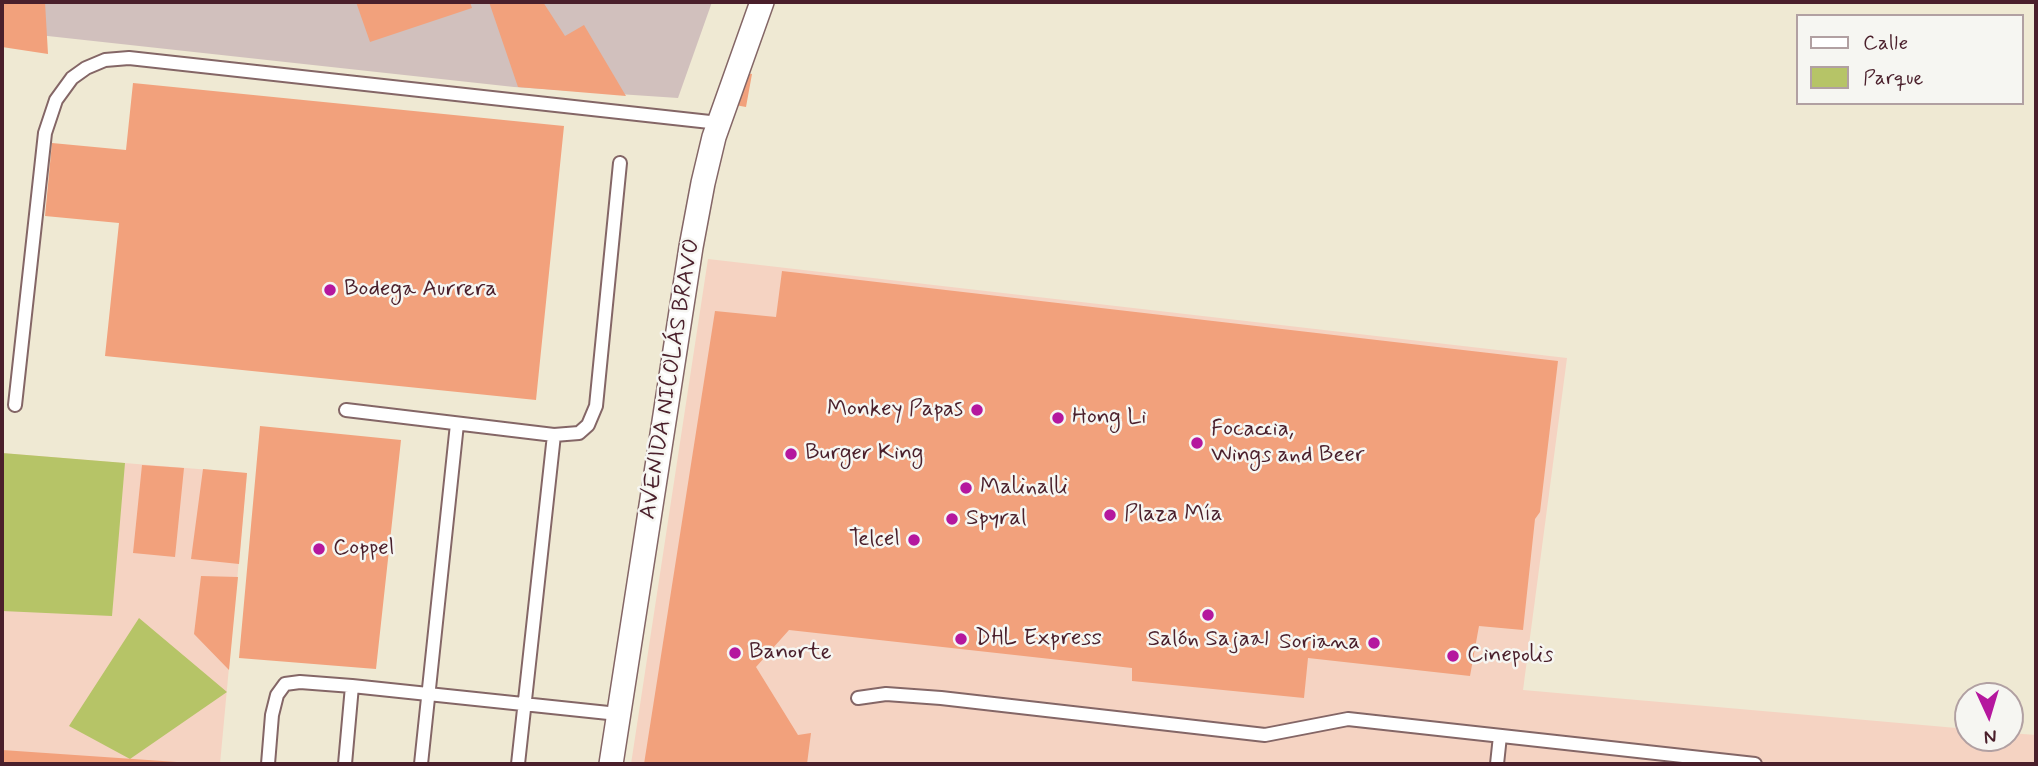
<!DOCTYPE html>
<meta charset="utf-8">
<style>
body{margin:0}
#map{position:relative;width:2038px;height:766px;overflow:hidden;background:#efe9d3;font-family:Mynerve,sans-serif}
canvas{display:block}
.frame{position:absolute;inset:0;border:4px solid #4a1f2b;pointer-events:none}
.legend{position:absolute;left:1796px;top:14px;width:228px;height:91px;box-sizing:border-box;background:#f6f6f2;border:2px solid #b1a0a2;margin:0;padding:9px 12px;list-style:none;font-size:21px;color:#4a1f2b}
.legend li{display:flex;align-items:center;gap:14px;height:35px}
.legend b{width:35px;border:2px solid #b1a0a2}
.north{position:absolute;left:1954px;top:682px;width:70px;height:70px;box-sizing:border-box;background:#f6f6f2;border:2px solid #b1a0a2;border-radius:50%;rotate:176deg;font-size:19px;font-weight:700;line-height:28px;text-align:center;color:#4a1f2b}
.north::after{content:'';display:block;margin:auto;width:24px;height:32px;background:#b5179e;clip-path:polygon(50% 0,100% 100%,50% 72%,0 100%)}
</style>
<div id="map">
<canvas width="2038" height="766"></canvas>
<div class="frame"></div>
<ul class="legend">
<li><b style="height:9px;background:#fff"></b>Calle</li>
<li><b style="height:19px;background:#b6c467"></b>Parque</li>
</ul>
<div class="north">N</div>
</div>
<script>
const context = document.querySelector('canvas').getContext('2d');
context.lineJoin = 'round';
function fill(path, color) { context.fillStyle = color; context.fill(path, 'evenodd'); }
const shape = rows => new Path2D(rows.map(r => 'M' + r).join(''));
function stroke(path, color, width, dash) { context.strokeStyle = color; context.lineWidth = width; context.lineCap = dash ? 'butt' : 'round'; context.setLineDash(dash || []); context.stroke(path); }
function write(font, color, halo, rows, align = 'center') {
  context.font = font + ' Mynerve,sans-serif'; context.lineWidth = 5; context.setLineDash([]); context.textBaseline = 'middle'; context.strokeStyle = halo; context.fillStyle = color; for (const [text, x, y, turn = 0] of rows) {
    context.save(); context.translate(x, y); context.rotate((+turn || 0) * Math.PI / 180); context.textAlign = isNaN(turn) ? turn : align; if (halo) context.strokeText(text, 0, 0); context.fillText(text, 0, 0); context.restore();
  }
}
fill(shape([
 [708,259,1567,358,1523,690,1968,729,1968,738,2010,738,2010,733,2036,735,2036,764,631,764],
 [2,453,247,473,220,764,2,764]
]), '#f5d3c2');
fill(shape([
 [2,2,712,2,678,98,514,87,2,31]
]), '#d1c0bd');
fill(shape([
 [2,453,125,463,112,616,2,611],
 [139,618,227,692,130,759,69,726]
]), '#b6c467');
fill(shape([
 [2,2,45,2,48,54,2,47],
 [356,2,470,2,472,8,370,42],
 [489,2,543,2,565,36,584,25,626,96,518,87],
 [741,72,752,74,746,107,735,105],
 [133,83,564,126,536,400,105,356,119,223,45,216,52,143,126,150],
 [782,271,1558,361,1540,512,1535,519,1523,630,1479,626,1470,676,1308,658,1304,698,1132,681,1132,668,789,630,756,667,798,735,811,733,807,764,644,764,715,311,776,317],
 [260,426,401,440,376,669,239,658],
 [142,465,184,468,175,557,133,553],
 [203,469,247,473,239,564,191,559],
 [201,576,238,577,229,670,194,634],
 [2,750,177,762,177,764,2,764]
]), '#f2a17c');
const lane = shape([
 [15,405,45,133,56,100,72,78,86,68,105,60,129,58,719,123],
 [346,410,554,435,579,433,588,425,596,406,620,163],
 [858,698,886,694,941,698,1265,735,1348,719,1755,764],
 [268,764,272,715,277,695,285,684,300,682,352,686,618,714],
 [345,764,352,686],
 [421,764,457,424],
 [518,764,554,435],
 [1497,764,1500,736]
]);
const street = shape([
 [611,764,691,247,703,183,714,137,762,2]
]);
stroke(lane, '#846666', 16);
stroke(street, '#846666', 26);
stroke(lane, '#fff', 12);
stroke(street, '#fff', 23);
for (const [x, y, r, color] of [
 [330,290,7,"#b5179e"],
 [977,410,7,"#b5179e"],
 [1058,418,7,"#b5179e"],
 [1197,443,7,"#b5179e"],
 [791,454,7,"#b5179e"],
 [966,488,7,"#b5179e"],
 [1110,515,7,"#b5179e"],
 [952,519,7,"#b5179e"],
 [914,540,7,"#b5179e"],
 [319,549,7,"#b5179e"],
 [1208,615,7,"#b5179e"],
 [961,639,7,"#b5179e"],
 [1374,643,7,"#b5179e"],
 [735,653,7,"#b5179e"],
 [1453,656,7,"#b5179e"]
]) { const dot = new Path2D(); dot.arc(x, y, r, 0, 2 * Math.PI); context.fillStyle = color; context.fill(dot); stroke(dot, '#f6f6f2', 2.5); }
write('23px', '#4a1f2b', '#f6f6f2', [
 ["Bodega Aurrera",344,290],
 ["Monkey Papas",963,410,"right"],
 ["Hong Li",1072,418],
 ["Focaccia,",1211,430],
 ["Wings and Beer",1211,456],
 ["Burger King",805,454],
 ["Malinalli",980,488],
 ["Plaza Mía",1124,515],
 ["Spyral",966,519],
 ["Telcel",900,540,"right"],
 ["Coppel",333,549],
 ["DHL Express",975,639],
 ["Salón Sajaal",1208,640,"center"],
 ["Soriana",1360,643,"right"],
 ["Banorte",749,653],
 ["Cinepolis",1467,656]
], 'left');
write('23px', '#4a1f2b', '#f6f6f2', [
 ["AVENIDA NICOLÁS BRAVO",671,379,-81]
]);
</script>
